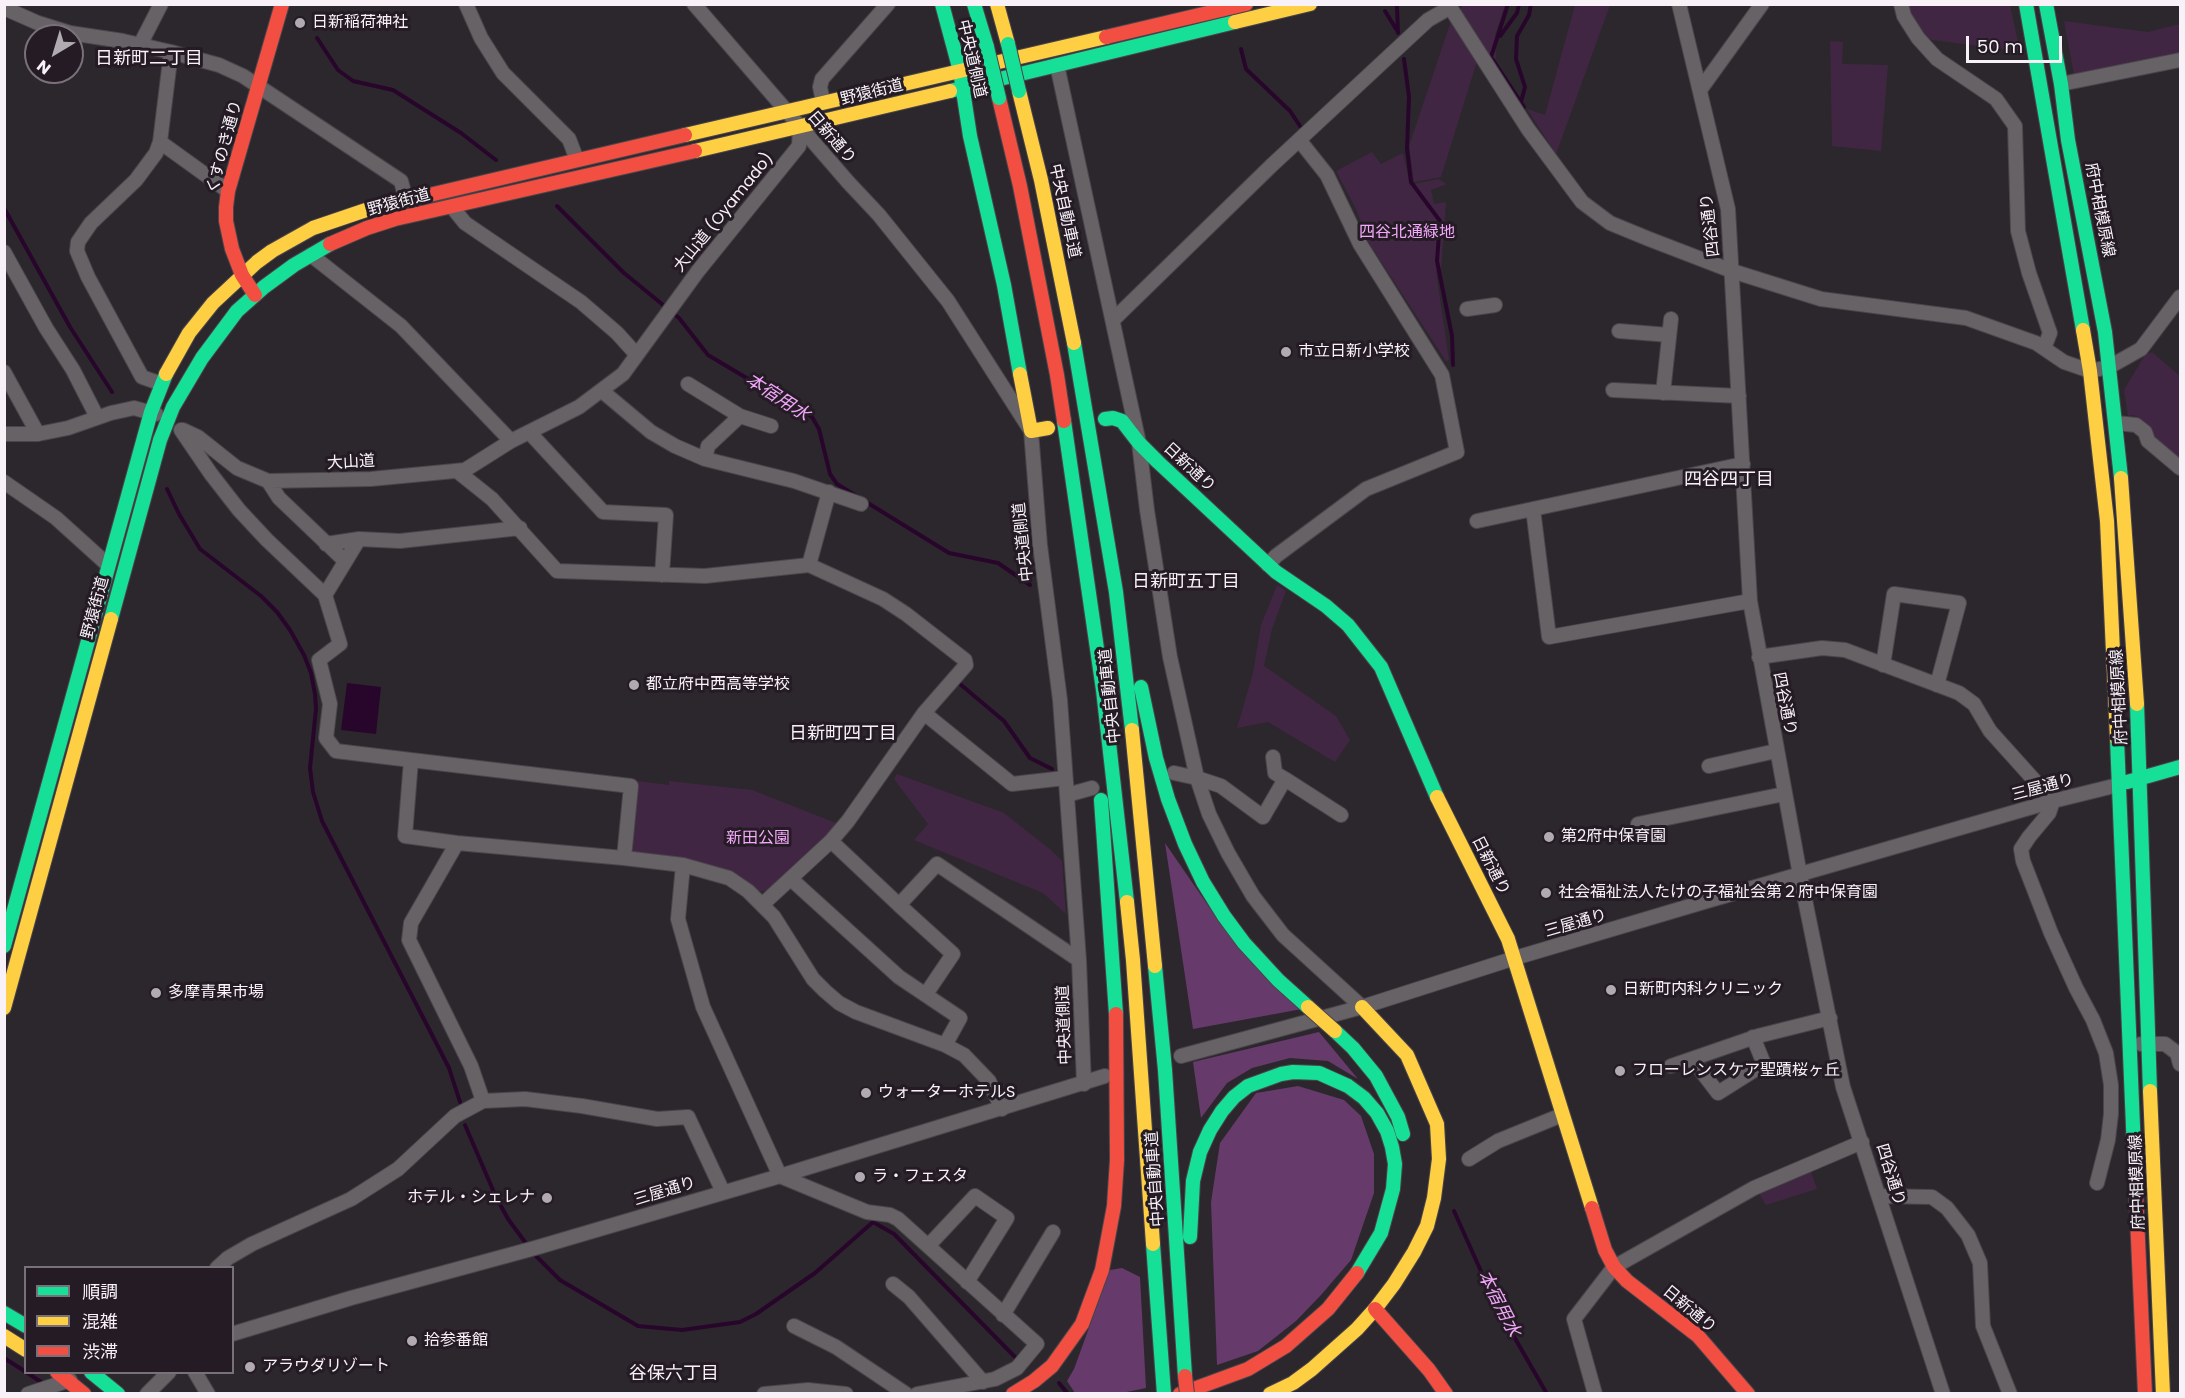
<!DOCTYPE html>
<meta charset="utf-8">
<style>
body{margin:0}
#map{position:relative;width:2185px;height:1398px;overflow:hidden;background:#2c272c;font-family:Poppins,"Noto Sans JP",sans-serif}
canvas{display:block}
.frame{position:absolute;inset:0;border:6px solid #f8f2f8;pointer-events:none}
.legend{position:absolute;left:24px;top:1266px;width:210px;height:108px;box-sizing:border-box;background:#241b25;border:2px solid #797179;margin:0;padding:8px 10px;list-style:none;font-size:18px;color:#f8f2f8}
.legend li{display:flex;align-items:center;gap:12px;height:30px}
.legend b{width:30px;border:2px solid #797179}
.north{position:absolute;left:24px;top:24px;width:60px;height:60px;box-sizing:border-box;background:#241b25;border:2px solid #797179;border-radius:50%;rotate:218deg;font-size:16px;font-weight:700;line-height:24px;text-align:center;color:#f8f2f8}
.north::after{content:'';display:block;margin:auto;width:21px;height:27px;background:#b1abb1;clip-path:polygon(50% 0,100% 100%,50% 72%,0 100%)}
.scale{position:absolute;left:1966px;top:36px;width:96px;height:27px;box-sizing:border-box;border:3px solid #f8f2f8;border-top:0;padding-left:8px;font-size:18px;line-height:21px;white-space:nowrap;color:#f8f2f8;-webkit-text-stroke:4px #241b25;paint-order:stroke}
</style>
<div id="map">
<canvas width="2185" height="1398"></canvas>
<div class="frame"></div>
<ul class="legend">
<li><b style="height:8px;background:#16e098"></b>順調</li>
<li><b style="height:8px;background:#ffcf43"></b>混雑</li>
<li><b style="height:8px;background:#f24e42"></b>渋滞</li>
</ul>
<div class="north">N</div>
<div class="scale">50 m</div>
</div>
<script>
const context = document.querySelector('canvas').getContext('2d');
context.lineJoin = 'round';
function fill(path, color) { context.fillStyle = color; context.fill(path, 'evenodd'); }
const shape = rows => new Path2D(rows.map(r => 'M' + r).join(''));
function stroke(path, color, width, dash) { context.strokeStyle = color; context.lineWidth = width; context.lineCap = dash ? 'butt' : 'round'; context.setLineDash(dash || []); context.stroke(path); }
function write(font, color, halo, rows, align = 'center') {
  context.font = font + ' Poppins,"Noto Sans JP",sans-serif'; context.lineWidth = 6; context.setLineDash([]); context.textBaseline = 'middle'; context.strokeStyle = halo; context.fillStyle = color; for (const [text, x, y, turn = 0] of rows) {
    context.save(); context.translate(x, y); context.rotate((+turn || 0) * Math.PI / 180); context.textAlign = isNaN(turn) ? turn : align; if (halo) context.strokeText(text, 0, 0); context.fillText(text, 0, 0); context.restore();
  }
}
fill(shape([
 [1463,5,1505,5,1495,35,1496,58,1489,63,1465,27,1460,9],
 [1575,5,1610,5,1556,154,1527,109,1545,115],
 [1904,5,2010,5,2020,51,1924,39],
 [1452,18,1477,61,1441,177,1414,182,1409,146],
 [2064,21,2148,32,2180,24,2180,54,2074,75],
 [1830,41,1843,42,1842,64,1888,65,1881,151,1832,146],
 [1372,152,1381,164,1403,153,1410,185,1438,179,1447,184,1431,190,1434,204,1446,202,1441,270,1436,271,1449,360,1446,361,1369,243,1356,209,1336,171],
 [2152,352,2180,376,2180,460,2152,436,2146,423,2134,415,2128,416,2124,390,2145,355],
 [1277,585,1286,591,1272,629,1264,666,1336,716,1350,740,1335,762,1268,722,1237,728,1253,673,1261,625],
 [897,774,1004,813,1051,850,1062,861,1066,914,1043,893,914,840,928,824,894,779],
 [637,781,669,785,669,781,752,790,841,825,770,890,759,892,636,857,630,850],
 [1809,1166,1817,1189,1766,1205,1756,1189]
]), '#402642');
fill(shape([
 [1165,843,1223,927,1302,1009,1193,1029],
 [1319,1032,1358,1079,1328,1061,1290,1058,1252,1068,1227,1083,1201,1118,1193,1062],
 [1298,1086,1344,1100,1361,1116,1374,1154,1374,1193,1351,1260,1321,1295,1296,1321,1258,1351,1217,1365,1211,1202,1220,1143,1256,1093],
 [1122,1268,1140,1277,1146,1388,1122,1393,1075,1393,1067,1381,1074,1369,1110,1270]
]), '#673a6c');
fill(shape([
 [347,683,381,687,376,734,341,730]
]), '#28062c');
stroke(shape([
 [1508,4,1491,57,1524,107],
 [1397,7,1398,33],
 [1385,11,1398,32],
 [1500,36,1517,13,1519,4],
 [317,38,338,70,353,81,393,90,461,133,496,160],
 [1241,49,1246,69,1290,111,1300,126],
 [1404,59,1409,97,1407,148,1411,182,1440,221,1437,261,1452,336,1453,365],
 [1521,102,1525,87,1516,59,1517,36,1529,15,1531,4],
 [557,206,624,273,679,318,708,355,812,417,819,429,830,474,837,484,949,553,998,563,1030,585],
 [4,208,70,327,112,392],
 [167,489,179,514,200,549,261,596,277,612,290,630,304,655,311,673,315,694,316,709,310,768,313,792,322,821,449,1068,460,1102],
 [960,684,1004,721,1030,758,1052,769],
 [465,1125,496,1197,508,1219,528,1246],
 [1454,1211,1497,1307,1547,1394],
 [532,1252,560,1280,638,1326,682,1330,740,1322,756,1314,815,1273,873,1222,894,1234,1015,1357],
 [4,1358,26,1372],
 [26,1372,41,1382],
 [1059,1383,1068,1394],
 [57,1393,57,1394]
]), '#28062c', 4);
const street = shape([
 [466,4,481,38,503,73,569,139,577,160],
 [694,4,848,182,879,215,948,301,1031,431,1040,545,1060,700,1079,960,1084,1084],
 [1448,4,1528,129,1582,202,1610,223,1649,239,1732,271,1821,299,1966,318,2036,343,2064,362,2090,371,2109,367,2141,349,2180,297],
 [1679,4,1728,209,1750,601,1800,875,1843,1087,1943,1394],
 [1901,4,1904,16,1918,38,1937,59,1996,99,2015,126,2018,231,2029,273,2050,333,2044,348],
 [4,8,38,23,70,33,123,41,171,52,219,65,243,76,401,181,406,200],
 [140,45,161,4],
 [1057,65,1139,443,1147,510,1170,657,1197,778,1209,814,1228,853,1253,896,1283,935,1362,1007],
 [2061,84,2180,60],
 [1700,90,1762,4],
 [823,102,820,87,822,79,888,4],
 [160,142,228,191],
 [452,207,465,223,581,302,617,333,636,354],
 [4,252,46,328,73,370,97,417],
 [311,255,401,326,511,441],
 [1467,309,1495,305],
 [1113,320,1272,165,1428,20,1449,8],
 [1619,331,1669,335],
 [4,372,38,434],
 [162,384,142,377,88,277,77,251,78,242,91,223,136,180,156,153,160,142,171,52],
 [688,384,740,416,771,426],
 [1613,390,1739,396],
 [602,391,651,432,675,446,705,459,794,481,861,504],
 [1663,393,1671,319],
 [2116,423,2136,425,2145,432,2148,441,2180,468],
 [181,430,211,474,239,510,267,540,325,595,340,644,319,660,330,704,326,738,336,751,411,760,405,836,457,843,624,858,683,865,729,878,748,891,774,917,813,979,825,991,839,1003,856,1012,945,1045,964,1055,989,1081,1002,1109],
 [183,430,198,437,237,468,268,481,371,479,465,470,511,441,579,407,623,374,698,271,799,146,800,127],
 [529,432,603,512,666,515,662,575],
 [4,434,38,434,68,428,111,413,134,408,156,414],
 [705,459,708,446,740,416],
 [457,471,492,499,557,571,705,576,809,565,883,599,906,614,965,660,966,665,924,713,848,821,831,841,763,904],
 [268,481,279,498,345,561],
 [4,482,56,518,108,565],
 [1533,509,1549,637,1750,601],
 [1477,521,1743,464],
 [326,544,359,539,400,541,520,528],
 [809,565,829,492],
 [1268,565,1276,556,1366,489,1457,452,1442,375,1360,244,1327,175,1300,141],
 [325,595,359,539],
 [1759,657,1822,648,1845,650,1959,693,1974,704,1990,731,2053,801,2049,813,2029,837,2021,849,2023,861,2051,933,2076,988,2093,1020,2106,1053,2111,1085,2111,1114,2108,1140,2097,1183],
 [1883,665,1894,594,1959,603,1937,685],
 [924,713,1012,784,1065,778],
 [1273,757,1275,773,1285,779],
 [411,760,631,786,624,858],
 [1709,766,1776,751],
 [1174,773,1197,778,1221,786,1263,817,1285,779,1341,815],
 [1067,795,1092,788],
 [1638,824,1784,794],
 [831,841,899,905,937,864,1079,960],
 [457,843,411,923,409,940,471,1066,483,1101],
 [683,865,678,919,703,1007,780,1176,867,1212,890,1215,898,1219,1037,1344,1017,1368,995,1379,917,1394],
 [791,879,899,977,960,1018,945,1045],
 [899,905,953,954,926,994],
 [2141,1044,2165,1044,2177,1053,2180,1064],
 [1181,1056,1362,1007,1515,958,1707,901,2053,801,2118,785],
 [1692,1059,1718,1093,1764,1064,1753,1037],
 [1671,1066,1758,1036,1830,1018],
 [1469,1159,1498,1141,1562,1115],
 [1879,1196,1932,1197,1947,1208,1968,1235,1980,1263,1983,1326,2010,1394],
 [929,1245,975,1196,1007,1218,967,1282],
 [217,1268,228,1258,252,1244,351,1199,398,1169,455,1116,483,1101,525,1099,582,1106,657,1119,688,1117,723,1192],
 [893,1284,909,1297,983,1382],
 [1003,1315,1053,1232],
 [794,1326,836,1347,906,1394],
 [232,1334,351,1298,535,1248,780,1176,1105,1076],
 [195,1372,208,1394],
 [28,1394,70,1380],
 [147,1394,169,1372],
 [764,1394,808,1390,846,1394],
 [1595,1394,1574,1319,1614,1267,1754,1188,1862,1142]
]);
const fast = shape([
 [942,4,960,71,970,136,1004,285,1020,374],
 [974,4,987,47],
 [2026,4,2083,330],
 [2046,4,2061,84,2068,140,2105,332,2121,478],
 [950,91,1235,22],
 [1074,343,1116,592,1132,730],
 [1105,419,1113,418,1122,421,1139,443,1158,462,1276,572,1326,606,1348,625,1381,667,1437,797],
 [1064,421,1103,690,1127,902],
 [111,619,160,440,173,407,202,358,237,311,264,287,294,265,330,244],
 [1141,687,1156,758,1168,799,1185,844,1203,882,1224,916,1244,943,1278,980,1308,1007],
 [2137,704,2150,1091],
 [2117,739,2134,1151],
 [2127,782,2180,767],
 [1101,800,1116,1014],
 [4,946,151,412,166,374],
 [1155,966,1165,1070,1185,1376],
 [1335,1031,1353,1048,1376,1076,1398,1117,1403,1134],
 [1190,1237,1193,1181,1200,1152,1210,1130,1222,1111,1234,1097,1248,1086,1281,1074,1293,1072,1319,1073,1348,1086,1364,1098,1377,1113,1387,1131,1392,1147,1395,1164,1393,1189,1381,1233,1357,1273],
 [1153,1244,1164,1394],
 [4,1313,26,1326],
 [91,1372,118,1394]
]);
const slow = shape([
 [997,4,1008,44],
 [1235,22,1310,4],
 [1019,91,1041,180,1074,343],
 [685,135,1106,37],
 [695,151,950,91],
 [2083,330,2090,371,2107,521,2117,739],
 [166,374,189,333,213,303,257,262,272,251,313,228,366,210,391,204],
 [1020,374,1031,431,1048,428],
 [2121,478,2137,704],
 [1132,730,1155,966],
 [1437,797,1508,939,1592,1208],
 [1127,902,1133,960,1153,1244],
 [4,1008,111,619],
 [2150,1091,2163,1394],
 [4,1336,26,1350],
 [1270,1394,1293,1383,1312,1369,1357,1329,1375,1309,1394,1284,1414,1252,1427,1226,1434,1198,1439,1159,1437,1124,1407,1055,1362,1007]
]);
const jam = shape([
 [1106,37,1246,4],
 [999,98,1020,186,1057,375,1064,421],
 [391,204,685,135],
 [330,244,367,228,395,219,695,151],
 [255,295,242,275,232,249,226,221,226,207,228,191,282,4],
 [2134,1151,2145,1394],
 [1592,1208,1605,1250,1614,1267,1627,1281,1698,1336,1748,1394],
 [1375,1309,1429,1370,1446,1394],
 [57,1372,84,1394],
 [1013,1394,1034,1381,1052,1366,1082,1324,1102,1270,1114,1206,1117,1160,1116,1014],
 [1180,1394,1248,1369,1286,1346,1328,1309,1357,1273]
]);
stroke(street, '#4a454a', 16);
stroke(fast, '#4a454a', 16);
stroke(slow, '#4a454a', 16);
stroke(jam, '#4a454a', 16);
stroke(street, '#666266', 14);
stroke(fast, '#16e098', 14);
stroke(slow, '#ffcf43', 14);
stroke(jam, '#f24e42', 14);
const fastBridge = shape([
 [1008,44,1019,91],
 [987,47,999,98]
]);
const slowBridge = shape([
 [1308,1007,1335,1031]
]);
const jamBridge = shape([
 [1185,1376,1187,1394]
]);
stroke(fastBridge, '#4a454a', 16, []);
stroke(slowBridge, '#4a454a', 16, []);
stroke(jamBridge, '#4a454a', 16, []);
stroke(fastBridge, '#16e098', 14);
stroke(slowBridge, '#ffcf43', 14);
stroke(jamBridge, '#f24e42', 14);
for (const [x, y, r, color] of [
 [300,23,6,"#b1abb1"],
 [1286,352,6,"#b1abb1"],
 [634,685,6,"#b1abb1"],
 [1549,837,6,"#b1abb1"],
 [1546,893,6,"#b1abb1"],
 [1611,990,6,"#b1abb1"],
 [156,993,6,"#b1abb1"],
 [1620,1071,6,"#b1abb1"],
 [866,1093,6,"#b1abb1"],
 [860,1177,6,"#b1abb1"],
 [547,1198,6,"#b1abb1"],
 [412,1341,6,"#b1abb1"],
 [250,1367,6,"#b1abb1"]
]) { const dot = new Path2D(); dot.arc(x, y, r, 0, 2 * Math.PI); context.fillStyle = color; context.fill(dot); stroke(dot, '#241b25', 2); }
write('16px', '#f8f2f8', '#241b25', [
 ["日新稲荷神社",312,23],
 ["市立日新小学校",1298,352],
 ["都立府中西高等学校",646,685],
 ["第2府中保育園",1561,837],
 ["社会福祉法人たけの子福祉会第２府中保育園",1558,893],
 ["日新町内科クリニック",1623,990],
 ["多摩青果市場",168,993],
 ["フローレンスケア聖蹟桜ヶ丘",1632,1071],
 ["ウォーターホテルS",878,1093],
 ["ラ・フェスタ",872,1177],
 ["ホテル・シェレナ",535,1198,"right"],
 ["拾参番館",424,1341],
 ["アラウダリゾート",262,1367]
], 'left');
write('16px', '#f8f2f8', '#241b25', [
 ["中央道側道",971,59,77],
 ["野猿街道",872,93,-14],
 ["日新通り",831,138,49],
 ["くすのき通り",225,147,-75],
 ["野猿街道",399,203,-15],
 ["府中相模原線",2099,210,79],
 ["中央自動車道",1064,211,78],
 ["大山道 (Oyamado)",724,213,-51],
 ["四谷通り",1711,225,-97],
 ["大山道",351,463,-3],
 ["日新通り",1189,468,43],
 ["中央道側道",1024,542,-96],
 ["野猿街道",96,608,-75],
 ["中央自動車道",1111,696,-96],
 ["府中相模原線",2120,697,-93],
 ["四谷通り",1784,704,79],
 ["三屋通り",2043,788,-15],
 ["日新通り",1490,866,63],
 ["三屋通り",1576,924,-16],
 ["中央道側道",1065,1025,-92],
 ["四谷通り",1890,1175,73],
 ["中央自動車道",1156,1179,-94],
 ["府中相模原線",2138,1182,-92],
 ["三屋通り",665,1192,-17],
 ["日新通り",1689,1310,40]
]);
write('16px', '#f5a9fc', '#241b25', [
 ["四谷北通緑地",1407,233],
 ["新田公園",758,839]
]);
write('18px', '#f8f2f8', '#241b25', [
 ["日新町二丁目",149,59],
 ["四谷四丁目",1729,480],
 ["日新町五丁目",1186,582],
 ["日新町四丁目",843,734],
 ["谷保六丁目",674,1374]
]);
write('italic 18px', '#f0a5f8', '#241b25', [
 ["本宿用水",777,398,33],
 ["本宿用水",1498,1304,63]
]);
</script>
